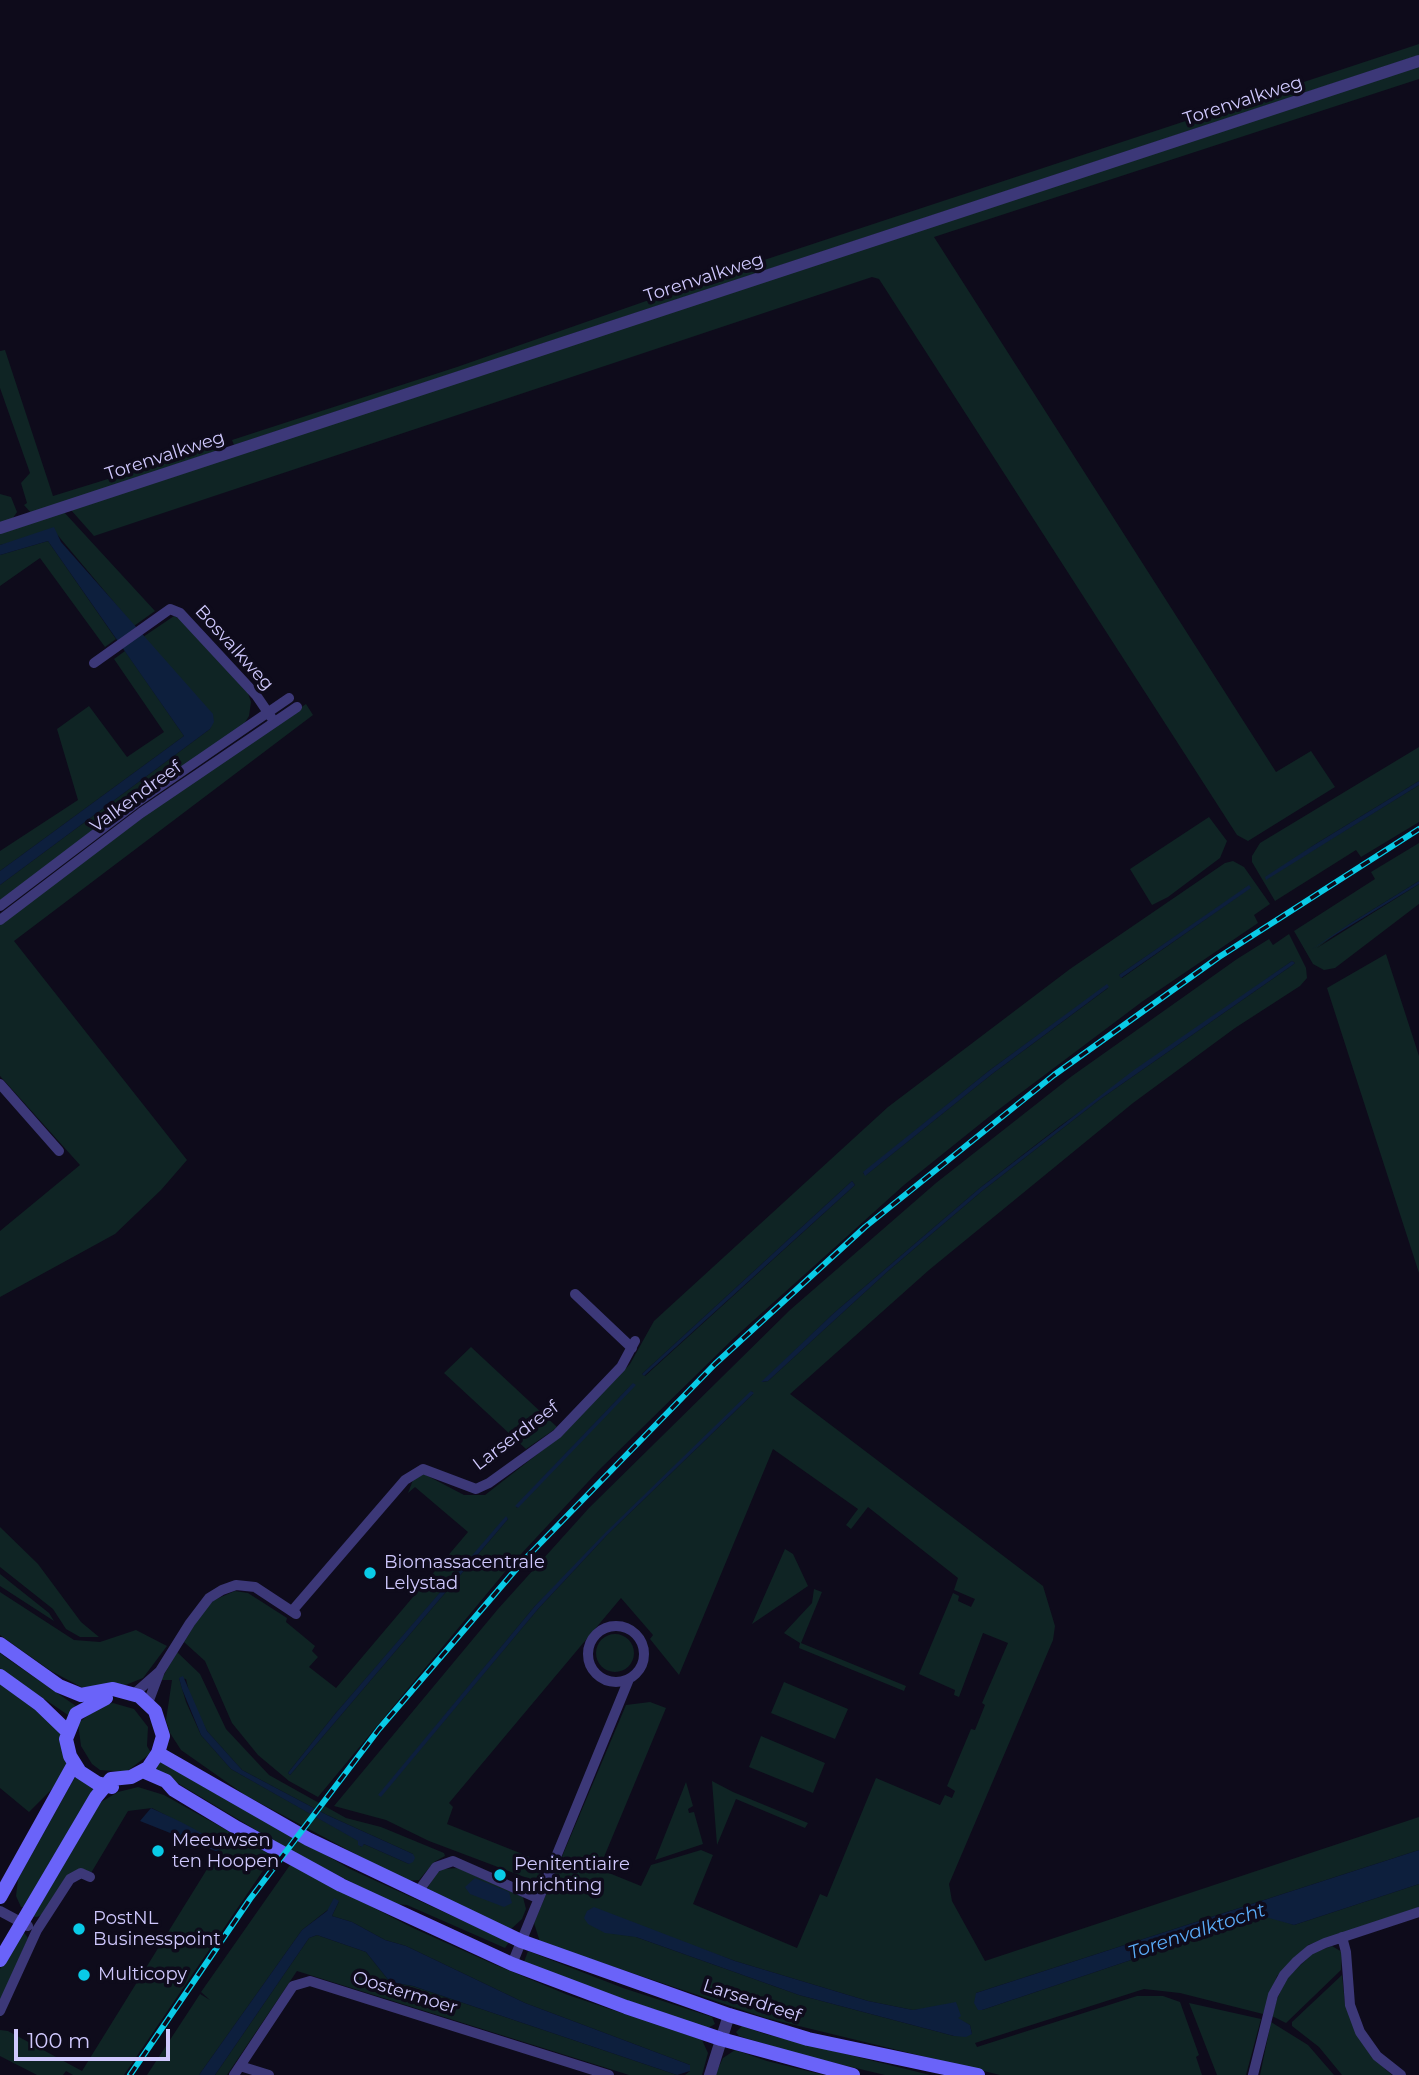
<!DOCTYPE html>
<style>
body{margin:0}
#map{position:relative;width:1419px;height:2075px;overflow:hidden;background:#0e0b1b;font-family:Montserrat,sans-serif}
canvas{display:block}
.scale{position:absolute;left:14px;top:2029px;width:156px;height:32px;box-sizing:border-box;border:4px solid #cfc8fd;border-top:0;padding-left:9px;font-size:21px;line-height:24px;white-space:nowrap;color:#cfc8fd;-webkit-text-stroke:5px #0e0b1b;paint-order:stroke}
</style>
<div id="map">
<canvas width="1419" height="2075"></canvas>
<div class="scale">100 m</div>
</div>
<script>
const context = document.querySelector('canvas').getContext('2d');
context.lineJoin = 'round';
function fill(path, color) { context.fillStyle = color; context.fill(path, 'evenodd'); }
const shape = rows => new Path2D(rows.map(r => 'M' + r).join(''));
function stroke(path, color, width, dash) { context.strokeStyle = color; context.lineWidth = width; context.lineCap = dash ? 'butt' : 'round'; context.setLineDash(dash || []); context.stroke(path); }
function write(font, color, halo, rows, align = 'center') {
  context.font = font + ' Montserrat,sans-serif'; context.lineWidth = 7; context.setLineDash([]); context.textBaseline = 'middle'; context.strokeStyle = halo; context.fillStyle = color; for (const [text, x, y, turn = 0] of rows) {
    context.save(); context.translate(x, y); context.rotate((+turn || 0) * Math.PI / 180); context.textAlign = isNaN(turn) ? turn : align; if (halo) context.strokeText(text, 0, 0); context.fillText(text, 0, 0); context.restore();
  }
}
fill(shape([
 [1419,44,1419,55,234,445,232,440,457,367,755,263],
 [1419,64,1419,79,934,237,1276,772,1311,751,1335,787,1248,841,1237,835,879,279,872,277,94,536,71,510],
 [5,350,53,496,221,444,222,449,31,513,24,505,27,503,21,483,30,473,0,388,0,351],
 [0,494,11,497,17,512,11,521,0,524],
 [63,511,155,611,134,626,55,532,0,545,0,533],
 [48,541,116,639,105,647,40,558,0,586,0,555],
 [174,616,180,619,248,693,251,702,249,716,244,724,0,901,0,885,210,729,212,714,143,637],
 [125,651,184,736,0,871,0,851,78,800,57,729,89,706,127,757,164,732,114,659],
 [306,704,313,715,14,941,187,1160,161,1190,115,1234,0,1297,0,1231,80,1165,0,1076,0,923,199,776],
 [1419,747,1419,781,1314,845,1266,879,1419,785,1419,822,1361,857,1356,850,1275,901,1252,862,1252,856,1260,843],
 [1209,817,1227,841,1220,858,1168,897,1152,905,1130,869],
 [1419,843,1419,881,1351,923,1317,948,1419,884,1419,904,1335,968,1324,970,1313,964,1294,931,1375,879,1371,872],
 [1233,861,1244,867,1270,904,1254,915,1258,923,1143,1001,990,1116,904,1185,734,1338,600,1469,509,1567,318,1797,289,1781,258,1755,232,1723,205,1661,184,1642,203,1611,214,1600,235,1591,248,1593,287,1618,286,1622,315,1646,312,1651,318,1657,309,1667,336,1688,468,1532,415,1487,408,1493,413,1480,424,1474,464,1495,485,1495,562,1435,630,1364,654,1321,888,1107,1070,969,1225,863],
 [1249,886,1250,888,1122,978,1119,975],
 [1107,985,1108,988,992,1074,866,1175,863,1173,990,1070],
 [852,1181,855,1185,645,1376,642,1374],
 [633,1383,575,1447,517,1508,516,1506],
 [506,1517,508,1519,290,1775,288,1773,335,1714],
 [1289,934,1306,968,1307,978,1300,986,1235,1028,1133,1103,929,1270,790,1394,1043,1586,1055,1626,1053,1640,949,1884,952,1901,985,1961,1419,1817,1419,1850,976,1993,977,2004,982,2010,1265,1915,1294,1925,1419,1884,1419,1907,1308,1945,1277,1976,1263,2014,1180,1993,1144,1989,975,2043,977,2047,1137,1996,1163,1996,1180,2002,1199,2055,1196,2057,1202,2075,1000,2075,766,2018,540,1942,534,1923,626,1705,650,1702,666,1708,599,1869,641,1886,651,1865,701,1850,713,1855,693,1904,797,1948,820,1894,827,1897,876,1778,940,1805,945,1795,952,1798,955,1791,947,1786,971,1729,975,1730,985,1705,982,1703,1008,1643,983,1633,959,1697,954,1695,955,1690,919,1674,953,1593,959,1596,958,1601,971,1607,975,1599,954,1590,958,1578,868,1507,851,1529,846,1525,858,1509,773,1449,679,1675,650,1639,653,1635,621,1598,449,1803,453,1807,447,1824,540,1861,543,1869,539,1878,535,1881,429,1841,386,1820,334,1806,498,1609,589,1508,790,1310,936,1183,1072,1076,1237,959,1269,939,1273,945],
 [1292,961,1295,963,1291,966,1099,1100,982,1191,888,1271,768,1381,762,1382,834,1313,980,1188,1060,1126],
 [752,1391,753,1394,607,1535,538,1609,381,1796,379,1795,535,1606],
 [605,1933,685,1943,735,1961,868,2001,913,2010,932,2008,970,2025,972,2034,954,2036,799,1995,636,1937],
 [1386,954,1419,1056,1419,1273,1327,988],
 [471,1347,557,1427,555,1429,526,1449,444,1373],
 [0,1527,38,1564,81,1622,99,1637,80,1637,66,1629,53,1609,0,1567],
 [785,1549,793,1554,808,1586,752,1624],
 [0,1574,49,1613,54,1621,0,1586],
 [814,1589,822,1592,801,1643,906,1686,904,1691,799,1648,800,1643,784,1633,812,1603],
 [0,1592,74,1640,100,1642,136,1630,167,1646,143,1678,123,1686,85,1689,51,1671,0,1635],
 '596 1653a19 19 0 1 1 38 0a19 19 0 1 1-38 0Z',
 [177,1652,200,1674,226,1729,269,1775,346,1818,381,1827,444,1853,445,1856,434,1862,419,1880,406,1881,245,1795,181,1750,170,1733,166,1720,172,1680,161,1680],
 [179,1678,186,1679,191,1700,207,1731,242,1770,327,1815,413,1854,409,1864,364,1844,361,1847,359,1841,231,1769,201,1735,186,1702],
 [0,1653,8,1659,76,1706,68,1715,0,1669],
 [784,1682,848,1709,835,1739,771,1713],
 [0,1683,30,1702,61,1732,67,1768,65,1776,29,1812,0,1788],
 [113,1703,134,1709,148,1727,147,1746,151,1753,126,1772,100,1770,92,1764,81,1746,78,1723,102,1705],
 [761,1736,825,1763,813,1793,749,1767],
 [161,1760,350,1869,509,1942,505,1948,407,1905,394,1904,291,1851,154,1769],
 [75,1777,95,1788,25,1907,21,1907,16,1896,18,1879],
 [712,1781,733,1792,808,1823,805,1828,736,1799,717,1845],
 [686,1782,693,1806,688,1809,689,1813,694,1812,703,1844,655,1860],
 [138,1787,164,1795,273,1856,124,2075,73,2075,66,2071,63,2075,37,2075,0,2056,0,2030,8,2031,82,2071,222,1845,152,1808,128,1811,91,1873,77,1872,45,1913,37,1917,31,1916,76,1838,101,1802,118,1792],
 [290,1865,413,1928,491,1963,568,1995,702,2040,708,2053,702,2075,685,2075,690,2071,690,2065,525,2003,406,1946,385,1940,352,1922,332,1916,339,1901,302,1930,199,2075,147,2075,200,1994,210,2000,201,1992],
 [458,1868,523,1897,526,1909,522,1919,510,1930,426,1891,436,1873,443,1869],
 [23,1931,28,1938,0,2003,0,1969],
 [317,1935,366,1952,390,1982,413,1986,677,2075,629,2075,297,1971,227,2075,215,2075,309,1938],
 [1332,1946,1342,1952,1341,1970,1286,2023,1272,2016,1277,1999,1287,1978,1313,1953],
 [528,1951,623,1988,712,2017,715,2024,708,2028,571,1981,524,1962],
 [1342,1975,1345,2004,1385,2069,1392,2075,1342,2075,1319,2047,1292,2026,1292,2022],
 [1189,2003,1261,2019,1246,2075,1217,2075],
 [1271,2022,1308,2045,1334,2075,1260,2075],
 [742,2026,765,2034,930,2075,885,2075,801,2055,739,2036,736,2032],
 [735,2050,767,2061,824,2075,715,2075,723,2058]
]), '#0f2424');
fill(shape([
 [54,527,61,542,213,714,214,722,210,729,0,885,0,871,184,736,48,541,0,555,0,545],
 [1419,781,1419,785,1266,880,1265,877,1314,845],
 [1419,881,1419,884,1312,949,1351,923],
 [1249,885,1251,888,1121,978,1119,975],
 [1292,961,1295,963,1291,966,1099,1100,982,1191,888,1271,768,1381,761,1382,834,1313,980,1188,1134,1070],
 [1107,984,1109,987,992,1074,865,1176,863,1172,990,1070],
 [852,1181,855,1185,644,1376,642,1374],
 [633,1383,636,1385,518,1508,515,1506],
 [751,1391,754,1393,607,1535,538,1609,381,1797,378,1795,535,1606,605,1533],
 [506,1516,508,1519,290,1775,288,1773,335,1714],
 [183,1676,207,1731,242,1770,327,1815,413,1854,415,1858,413,1862,409,1864,364,1844,362,1847,358,1845,358,1841,231,1769,201,1735,182,1689,179,1678],
 [151,1808,181,1822,222,1844,218,1852,140,1821],
 [1419,1850,1419,1884,1294,1925,1262,1916,982,2010,978,2010,974,2003,976,1993],
 [475,1878,509,1892,512,1903,504,1907,470,1894,465,1887],
 [334,1898,339,1901,332,1916,352,1922,385,1940,406,1946,525,2003,690,2065,690,2071,677,2075,413,1986,390,1982,366,1952,317,1935,309,1938,215,2075,199,2075,302,1930,327,1911],
 [594,1907,735,1961,868,2001,913,2010,956,2002,961,2016,958,2018,970,2025,972,2034,966,2037,954,2036,799,1995,636,1937,605,1933,588,1924,584,1918,587,1911]
]), '#0d1f3d');
stroke(shape([
 [94,663,170,609,180,613,256,695,271,717],
 [0,906,136,803,289,698],
 [0,920,141,813,297,707],
 [0,1084,59,1151],
 [575,1294,632,1348],
 [292,1611,405,1480,423,1469,476,1489,489,1483,557,1434,621,1367,635,1341],
 '588 1654a28 28 0 1 1 56 0a28 28 0 1 1-56 0Z',
 [134,1694,160,1671,190,1623,209,1598,222,1590,236,1585,255,1587,296,1614],
 [148,1703,160,1671],
 [417,1893,436,1867,453,1861,537,1898],
 [0,1911,28,1926],
 [1342,1937,1346,1952,1350,2005,1360,2032,1377,2056,1401,2075],
 [512,1964,629,1679],
 [0,2011,37,1930,70,1879,81,1873,90,1877],
 [240,2066,269,2075],
 [234,2075,293,1986,310,1981,609,2075],
 [1253,2075,1273,1995,1284,1975,1297,1961,1310,1950,1325,1943,1419,1912]
]), '#3c3878', 10);
stroke(shape([
 [0,528,1419,61],
 [710,2075,729,2015]
]), '#3c3878', 12);
stroke(shape([
 [0,1644,59,1686,81,1695,113,1689,139,1696,155,1711,163,1736,158,1753,148,1768,131,1777,111,1779,96,1797,0,1960],
 [0,1676,39,1704,67,1731],
 [106,1698,76,1714,66,1739,70,1756,80,1772,97,1783,112,1787],
 [158,1753,308,1839,521,1941,729,2015,808,2039,978,2075],
 [143,1771,166,1781,174,1790,237,1828,341,1885,512,1964,626,2007,721,2039,853,2075],
 [0,1897,74,1764]
]), '#6a63f9', 14);
const rail = shape([
 [130,2075,250,1899,379,1729,524,1560,715,1364,865,1227,1054,1075,1219,957,1419,829]
]);
stroke(rail, '#09cbe7', 6);
stroke(rail, '#0e0b1b', 3.5, [10]);
for (const [x, y, r, color] of [
 [370,1573,7,"#09cbe7"],
 [158,1851,7,"#09cbe7"],
 [500,1875,7,"#09cbe7"],
 [79,1929,7,"#09cbe7"],
 [84,1975,7,"#09cbe7"]
]) { const dot = new Path2D(); dot.arc(x, y, r, 0, 2 * Math.PI); context.fillStyle = color; context.fill(dot); stroke(dot, '#0e0b1b', 2.5); }
write('18px', '#cfc8fd', '#0e0b1b', [
 ["Torenvalkweg",1243,101,-18],
 ["Torenvalkweg",704,278,-18],
 ["Torenvalkweg",165,456,-18],
 ["Bosvalkweg",234,648,48],
 ["Valkendreef",136,797,-36],
 ["Larserdreef",516,1436,-37],
 ["Oostermoer",405,1993,17],
 ["Larserdreef",752,2001,18]
]);
write('18px', '#cfc8fd', '#0e0b1b', [
 ["Biomassacentrale",384,1563],
 ["Lelystad",384,1584],
 ["Meeuwsen",172,1841],
 ["ten Hoopen",172,1862],
 ["Penitentiaire",514,1865],
 ["Inrichting",514,1886],
 ["PostNL",93,1919],
 ["Businesspoint",93,1940],
 ["Multicopy",98,1975]
], 'left');
write('italic 19px', '#5aabf8', '#0e0b1b', [
 ["Torenvalktocht",1197,1932,-18]
]);
</script>
